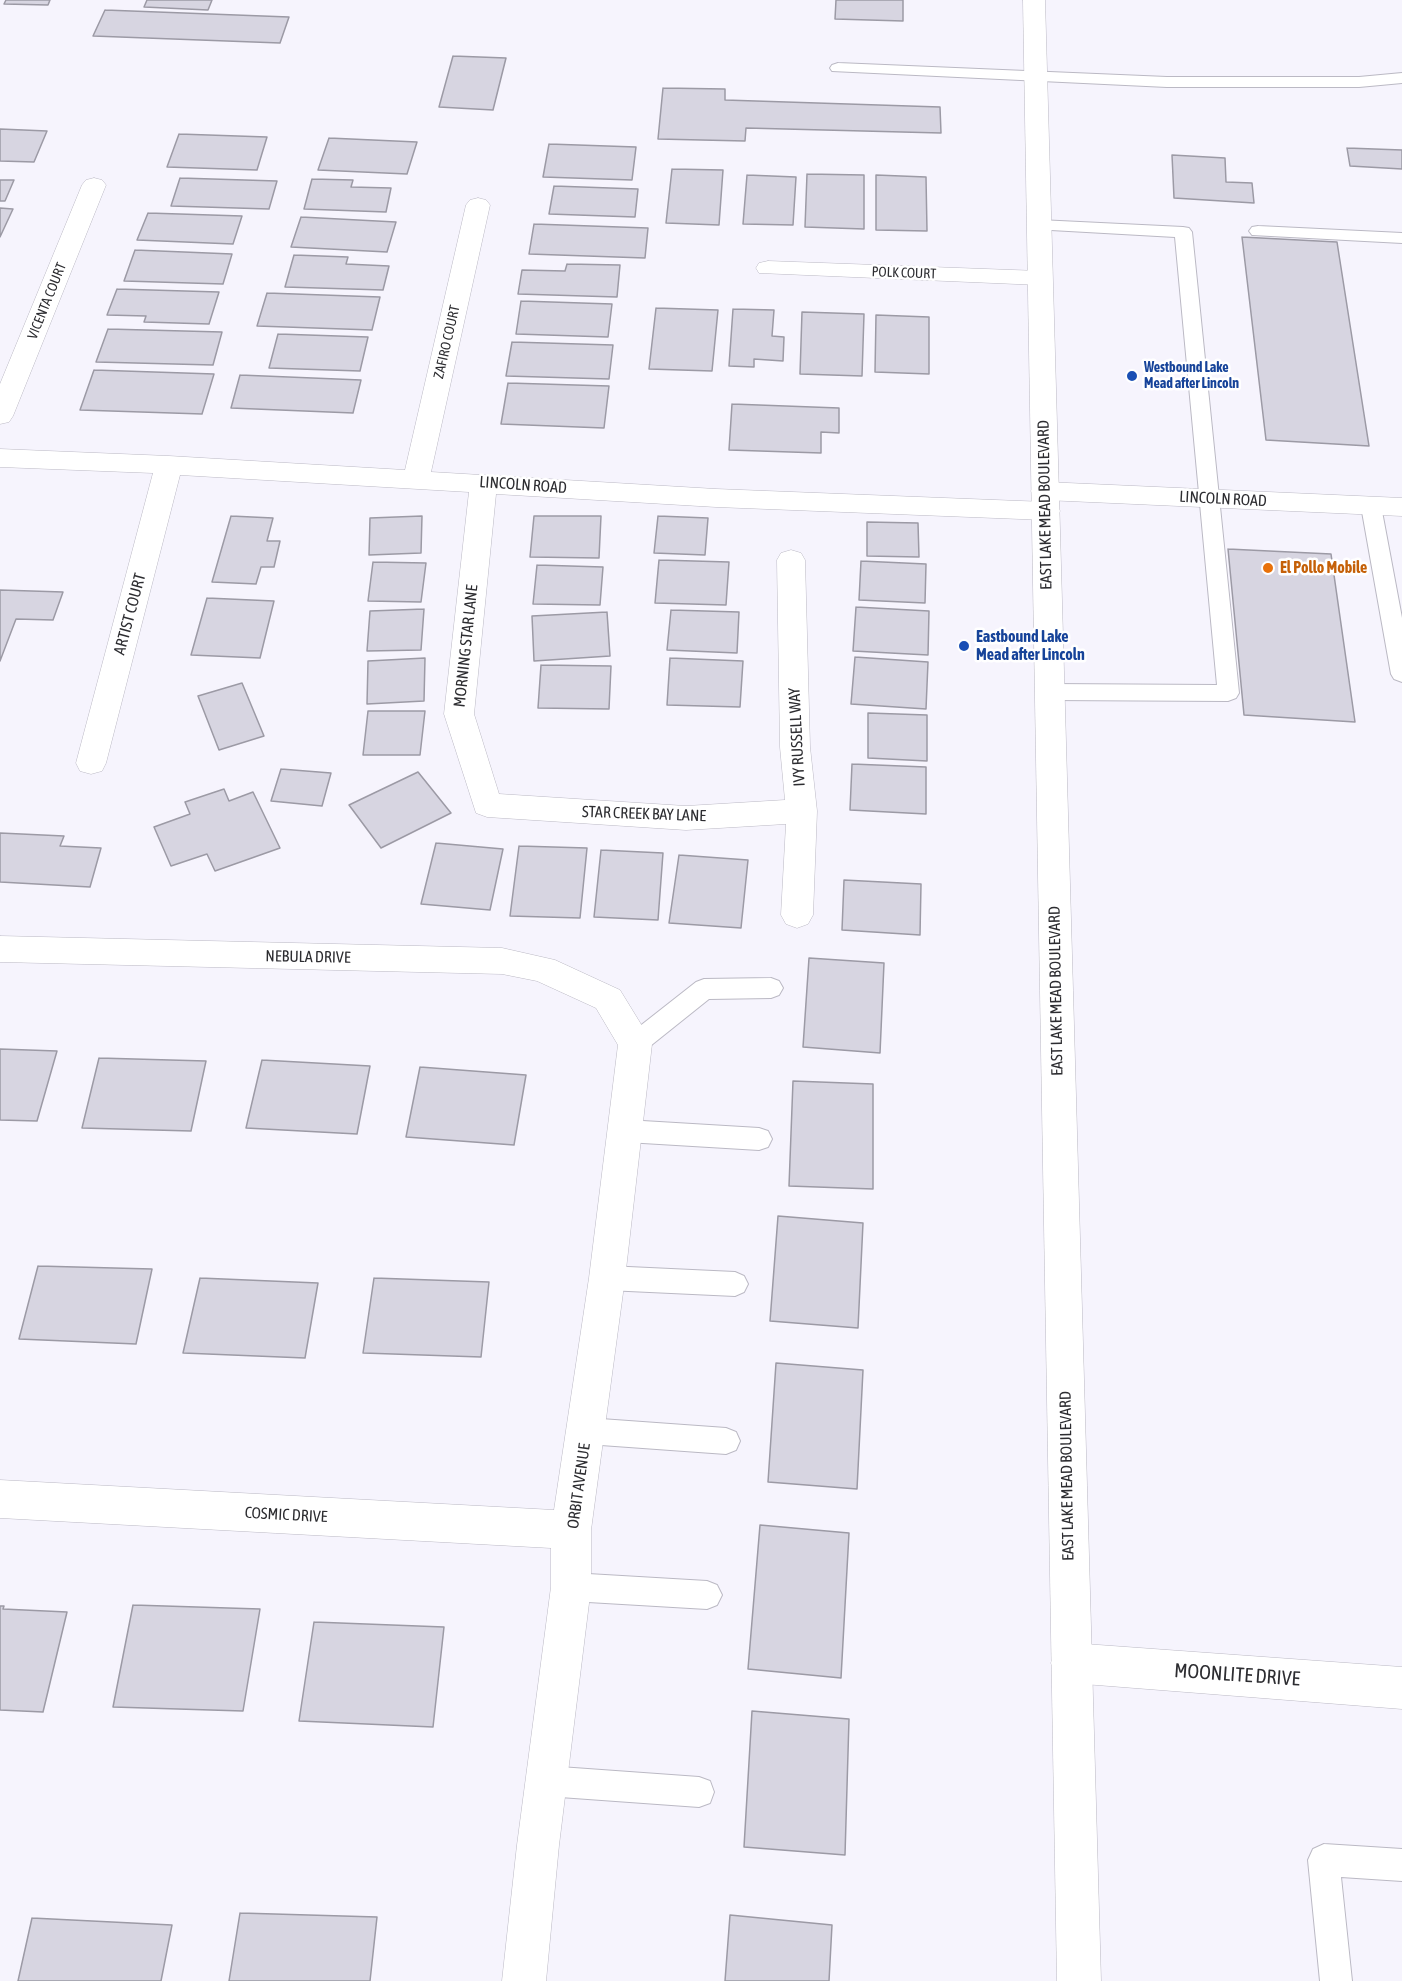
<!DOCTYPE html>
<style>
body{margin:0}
canvas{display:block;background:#f6f4fd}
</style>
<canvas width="1402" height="1981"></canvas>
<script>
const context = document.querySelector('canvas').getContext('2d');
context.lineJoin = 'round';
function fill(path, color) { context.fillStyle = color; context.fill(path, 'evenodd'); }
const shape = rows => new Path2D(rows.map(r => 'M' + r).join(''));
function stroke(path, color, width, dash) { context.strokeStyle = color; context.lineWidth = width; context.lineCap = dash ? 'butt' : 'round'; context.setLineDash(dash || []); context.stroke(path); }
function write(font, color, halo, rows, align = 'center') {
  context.font = font + ' "Asap Condensed",sans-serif'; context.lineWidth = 5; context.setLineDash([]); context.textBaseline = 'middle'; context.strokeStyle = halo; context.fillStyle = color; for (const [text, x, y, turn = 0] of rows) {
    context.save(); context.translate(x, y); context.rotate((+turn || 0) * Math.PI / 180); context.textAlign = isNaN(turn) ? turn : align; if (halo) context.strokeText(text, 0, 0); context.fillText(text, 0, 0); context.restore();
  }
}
const building = shape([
 [6,0,50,0,48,5,4,4,6,0],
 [147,0,212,0,208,10,144,7,147,0],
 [836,0,903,0,903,21,835,19,836,0],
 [105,10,289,17,280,43,93,36,105,10],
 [453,56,506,58,493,110,439,107,453,56],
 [663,88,725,89,725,100,940,107,941,133,746,128,745,141,658,139,663,88],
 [0,129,47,131,34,162,0,161,0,129],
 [179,134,267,137,257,170,167,167,179,134],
 [329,138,417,142,407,174,318,170,329,138],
 [549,144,636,147,632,180,543,177,549,144],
 [1347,148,1402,150,1402,169,1350,166,1347,148],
 [1172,155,1225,158,1226,182,1252,183,1254,203,1174,198,1172,155],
 [672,169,723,170,719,225,666,223,672,169],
 [807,174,864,175,864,229,805,227,807,174],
 [747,175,796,177,793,225,743,224,747,175],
 [876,175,926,177,927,231,876,230,876,175],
 [180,178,277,181,269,209,171,206,180,178],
 [312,179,353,180,351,187,391,188,386,212,304,209,312,179],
 [0,180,14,180,5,201,0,201,0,180],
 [554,186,638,189,635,217,549,214,554,186],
 [0,208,13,209,0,237,0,208],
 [148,213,242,216,233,244,137,240,148,213],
 [301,217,396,222,387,252,291,247,301,217],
 [534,224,648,228,645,258,529,254,534,224],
 [1242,237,1337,242,1369,446,1266,440,1242,237],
 [135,250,184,252,232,254,223,284,124,281,135,250],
 [294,255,348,257,346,264,389,266,383,290,285,287,294,255],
 [567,264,620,265,617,297,518,294,522,270,565,271,567,264],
 [117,289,219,292,209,324,144,322,146,316,107,315,117,289],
 [267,293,380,297,372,330,257,326,267,293],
 [521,301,612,304,608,337,516,334,521,301],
 [656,308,718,310,712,371,649,369,656,308],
 [733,309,774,310,772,336,784,337,783,361,754,359,754,367,729,366,733,309],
 [802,312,864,314,862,376,800,374,802,312],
 [876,315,929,317,929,374,875,372,876,315],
 [108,329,222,332,213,365,96,362,108,329],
 [278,334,368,337,360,371,269,368,278,334],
 [512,342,613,345,609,379,506,376,512,342],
 [94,370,214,374,202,414,80,410,94,370],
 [240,375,361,380,353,413,231,408,240,375],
 [508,383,609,386,604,428,501,424,508,383],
 [732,404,839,408,839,433,821,432,821,453,729,450,732,404],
 [231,516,273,518,267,541,280,541,274,567,261,567,256,584,212,582,231,516],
 [422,516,421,553,369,555,370,518,422,516],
 [534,516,601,516,599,558,530,557,534,516],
 [658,516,708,518,705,555,654,553,658,516],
 [867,522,918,523,919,557,867,556,867,522],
 [1228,549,1331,554,1355,722,1244,715,1228,549],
 [659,560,729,562,726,605,655,603,659,560],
 [861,561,926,564,925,603,859,600,861,561],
 [373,562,426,563,421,602,368,601,373,562],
 [537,565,603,567,600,605,533,604,537,565],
 [0,590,63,592,53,620,16,619,0,661,0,590],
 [207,598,274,601,260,658,191,655,207,598],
 [856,607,929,611,928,655,853,651,856,607],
 [424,609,421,650,367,651,370,611,424,609],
 [671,610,739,612,737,653,667,650,671,610],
 [607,612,610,656,534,661,532,616,607,612],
 [855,657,928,662,926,709,851,704,855,657],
 [425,658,424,701,367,704,368,661,425,658],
 [670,658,743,661,740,707,667,705,670,658],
 [541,665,611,666,609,709,538,708,541,665],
 [242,683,264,736,219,750,198,696,242,683],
 [368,711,425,711,420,755,363,755,368,711],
 [868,713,927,715,927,761,868,758,868,713],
 [852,764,926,767,926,814,850,810,852,764],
 [281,769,331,773,322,806,271,801,281,769],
 [418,772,451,813,381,848,349,805,418,772],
 [224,789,229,801,253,792,280,848,215,871,207,854,171,866,154,827,190,814,185,802,224,789],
 [0,833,64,836,60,846,101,848,90,887,0,882,0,833],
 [436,843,503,849,490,910,421,904,436,843],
 [519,846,587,848,580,918,510,916,519,846],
 [601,850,663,853,658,920,594,917,601,850],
 [679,855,748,860,741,928,669,923,679,855],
 [844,880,921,884,920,935,842,930,844,880],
 [809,958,884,963,880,1053,803,1047,809,958],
 [0,1049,57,1051,37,1121,0,1120,0,1049],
 [99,1058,206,1061,191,1131,82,1128,99,1058],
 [262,1060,370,1066,357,1134,246,1128,262,1060],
 [420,1067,526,1075,514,1145,406,1137,420,1067],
 [793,1081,873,1084,873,1189,789,1186,793,1081],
 [778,1216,863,1223,858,1328,770,1321,778,1216],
 [38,1266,152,1269,136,1344,19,1339,38,1266],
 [200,1278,318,1283,305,1358,183,1353,200,1278],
 [374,1278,489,1282,481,1357,363,1353,374,1278],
 [776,1363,863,1370,857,1489,768,1482,776,1363],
 [760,1525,849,1533,841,1678,748,1669,760,1525],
 [133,1605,260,1609,243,1711,113,1707,133,1605],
 [0,1606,4,1606,3,1609,67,1612,43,1712,0,1710,0,1606],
 [314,1622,444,1627,433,1727,299,1721,314,1622],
 [752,1711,849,1719,845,1855,744,1847,752,1711],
 [240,1913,377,1917,370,1981,229,1981,240,1913],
 [730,1915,832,1925,829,1981,725,1981,730,1915],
 [32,1918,172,1925,161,1981,18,1981,32,1918]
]);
fill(building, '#d7d5e1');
stroke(building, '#9c9aa5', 1.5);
const lane = shape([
 [838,63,1167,77,1359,77,1402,73,1402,83,1359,87,1167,87,832,71,830,68,832,65,838,63],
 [1039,220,1183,227,1189,228,1192,232,1239,693,1236,698,1228,701,1049,700,1041,697,1038,692,1041,687,1049,684,1217,685,1175,237,1033,229,1030,225,1033,221,1039,220],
 [1258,226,1402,233,1402,243,1252,235,1249,231,1252,227,1258,226],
 [1371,499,1378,501,1381,506,1402,618,1402,682,1394,679,1391,674,1361,506,1364,501,1371,499],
 [771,978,779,981,783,988,779,995,771,998,709,999,644,1051,635,1054,626,1051,623,1044,626,1037,696,982,704,979,771,978],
 [626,1120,759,1128,768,1131,772,1139,768,1147,759,1150,626,1142,617,1139,613,1131,617,1123,626,1120],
 [607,1266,735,1272,744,1276,748,1284,744,1292,735,1296,607,1290,598,1286,594,1278,598,1270,607,1266],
 [587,1418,726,1428,736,1432,740,1441,736,1450,726,1454,587,1444,577,1440,573,1431,577,1422,587,1418],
 [571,1573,707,1581,717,1585,722,1595,717,1605,707,1609,571,1601,561,1597,556,1587,561,1577,571,1573],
 [546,1766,699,1777,710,1781,714,1792,710,1803,699,1807,546,1796,535,1792,531,1781,535,1770,546,1766],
 [1324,1844,1402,1849,1402,1881,1341,1877,1352,1981,1320,1981,1308,1860,1313,1849,1324,1844]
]);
const street = shape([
 [94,178,102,180,106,185,13,416,9,422,0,424,0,384,82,185,86,180,94,178],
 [478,198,486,200,490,205,431,472,716,489,1046,502,1056,504,1060,511,1056,518,1046,520,716,507,496,494,474,714,499,794,686,806,785,800,780,747,777,560,781,553,791,550,801,553,805,560,810,747,817,811,813,915,808,924,797,928,786,924,781,915,786,824,686,830,487,817,476,813,444,714,469,492,180,475,106,763,102,771,91,774,80,771,76,763,153,473,0,467,0,449,169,456,405,470,466,205,470,200,478,198],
 [768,261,1040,271,1049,273,1052,278,1049,283,1040,285,759,273,756,268,759,263,768,261],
 [1045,482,1402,498,1402,516,1045,500,1035,497,1031,491,1035,485,1045,482],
 [0,936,502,948,555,960,620,990,647,1034,652,1044,625,1278,591,1530,591,1587,559,1845,546,1981,502,1981,517,1845,551,1587,551,1548,0,1518,0,1480,554,1510,589,1278,618,1045,596,1008,537,981,502,974,0,962,0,936],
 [1071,1643,1402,1667,1402,1709,1071,1683,1057,1677,1051,1663,1057,1649,1071,1643]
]);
const primary = shape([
 [1023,0,1045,0,1101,1981,1057,1981,1023,0]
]);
stroke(lane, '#bbb9c4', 2);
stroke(street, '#bbb9c4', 1);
stroke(primary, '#bbb9c4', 1);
fill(lane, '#fff');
fill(street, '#fff');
fill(primary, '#fff');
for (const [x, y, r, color] of [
 [1132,376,6,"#1a4fb4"],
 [1268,568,6,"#e8710a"],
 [964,646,6,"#1a4fb4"]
]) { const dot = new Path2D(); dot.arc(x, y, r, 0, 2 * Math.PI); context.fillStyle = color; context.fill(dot); stroke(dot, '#fff', 2); }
write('14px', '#2d2d31', '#fff', [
 ["POLK COURT",904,273,2],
 ["VICENTA COURT",47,301,-68],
 ["ZAFIRO COURT",447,342,-77]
]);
write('bold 14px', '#164399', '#fff', [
 ["Westbound Lake",1144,368],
 ["Mead after Lincoln",1144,384]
], 'left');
write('16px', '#2d2d31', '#fff', [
 ["LINCOLN ROAD",523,485,4],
 ["LINCOLN ROAD",1223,499,3],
 ["EAST LAKE MEAD BOULEVARD",1045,505,-91],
 ["ARTIST COURT",130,614,-75],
 ["MORNING STAR LANE",466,646,-84],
 ["IVY RUSSELL WAY",797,737,-93],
 ["STAR CREEK BAY LANE",644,814,2],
 ["NEBULA DRIVE",308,957,1],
 ["EAST LAKE MEAD BOULEVARD",1056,991,-91],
 ["EAST LAKE MEAD BOULEVARD",1067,1476,-91],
 ["ORBIT AVENUE",579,1486,-82],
 ["COSMIC DRIVE",286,1515,3]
]);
write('bold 16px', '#c56008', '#fff', [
 ["El Pollo Mobile",1280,568]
], 'left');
write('bold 16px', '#164399', '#fff', [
 ["Eastbound Lake",976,637],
 ["Mead after Lincoln",976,655]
], 'left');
write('20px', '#2d2d31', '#fff', [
 ["MOONLITE DRIVE",1237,1675,4]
]);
</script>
